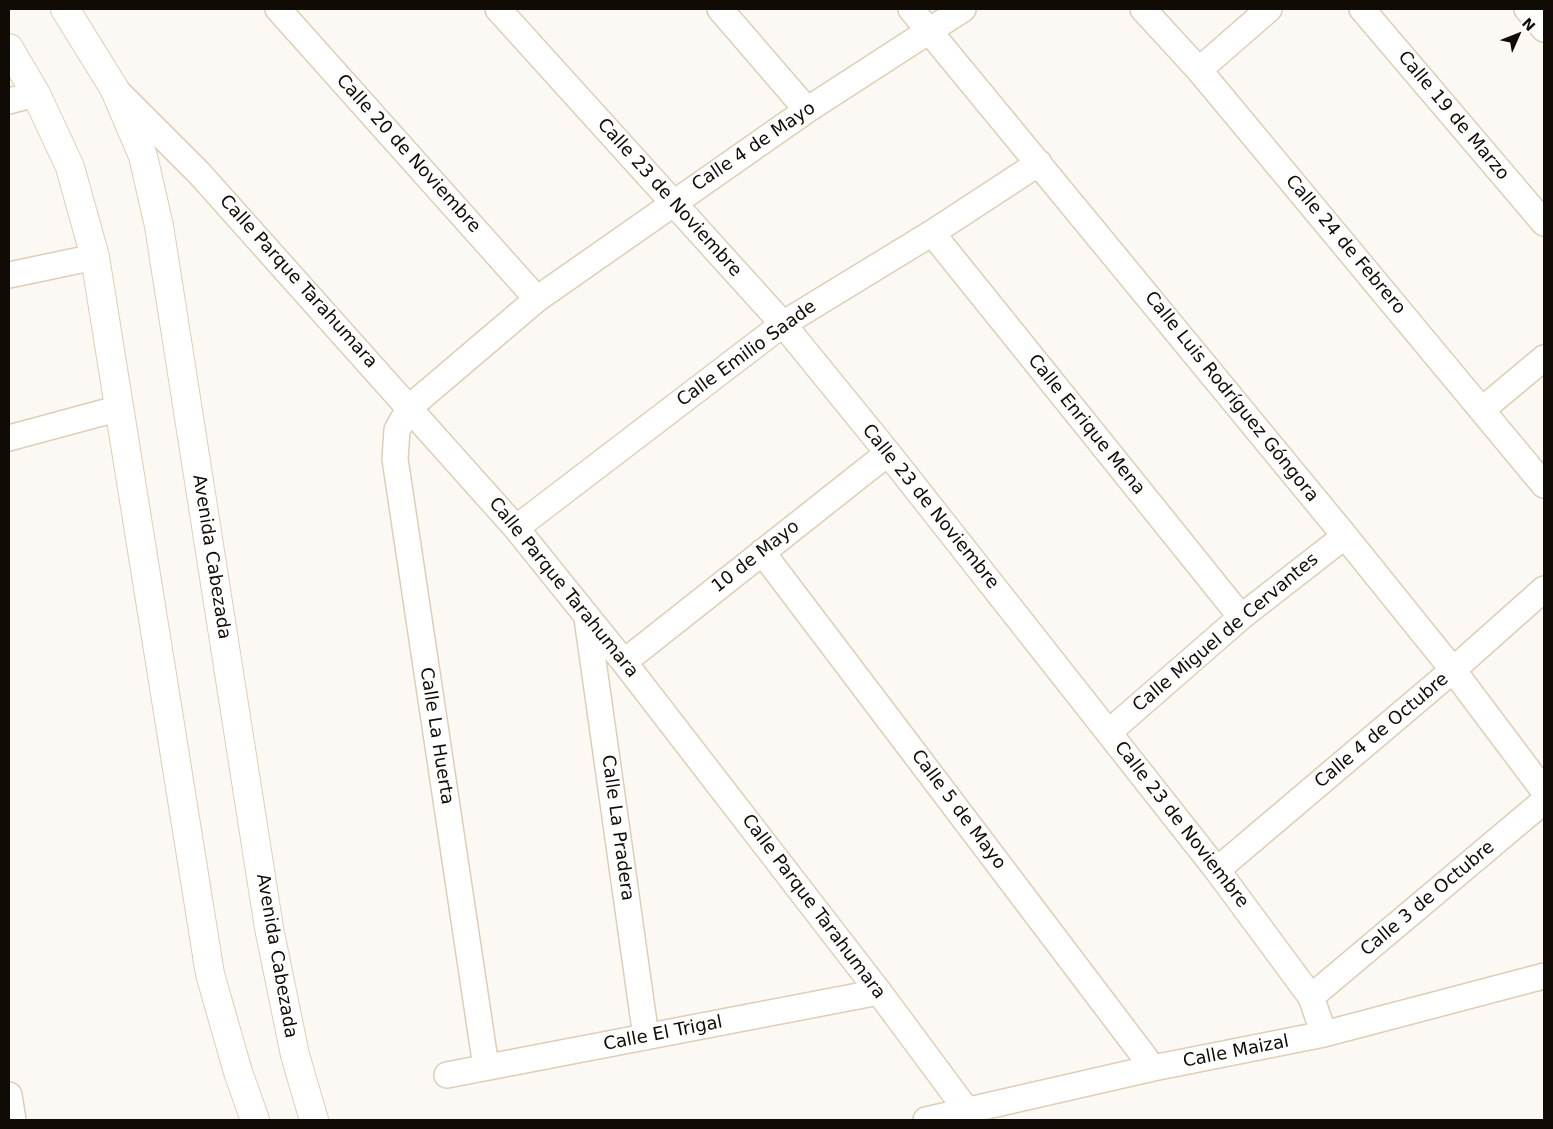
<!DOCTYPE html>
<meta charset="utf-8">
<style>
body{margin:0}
#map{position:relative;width:1553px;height:1129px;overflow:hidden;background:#fcf9f4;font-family:"DejaVu Sans",sans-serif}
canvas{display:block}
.frame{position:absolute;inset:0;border:10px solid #110b05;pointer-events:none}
.north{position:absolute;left:1493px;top:10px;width:50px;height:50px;-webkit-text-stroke:4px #fff;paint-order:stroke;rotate:46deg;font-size:14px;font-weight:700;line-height:20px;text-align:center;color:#110b05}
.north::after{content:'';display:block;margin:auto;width:18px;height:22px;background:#110b05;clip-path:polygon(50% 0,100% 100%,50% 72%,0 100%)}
</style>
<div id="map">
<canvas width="1553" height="1129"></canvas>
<div class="frame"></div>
<div class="north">N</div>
</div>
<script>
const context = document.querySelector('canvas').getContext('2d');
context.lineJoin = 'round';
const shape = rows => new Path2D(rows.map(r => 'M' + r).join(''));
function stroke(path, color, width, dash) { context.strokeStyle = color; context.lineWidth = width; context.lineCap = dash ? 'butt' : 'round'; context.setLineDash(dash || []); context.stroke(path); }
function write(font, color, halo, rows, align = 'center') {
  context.font = font + ' "DejaVu Sans",sans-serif'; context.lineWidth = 5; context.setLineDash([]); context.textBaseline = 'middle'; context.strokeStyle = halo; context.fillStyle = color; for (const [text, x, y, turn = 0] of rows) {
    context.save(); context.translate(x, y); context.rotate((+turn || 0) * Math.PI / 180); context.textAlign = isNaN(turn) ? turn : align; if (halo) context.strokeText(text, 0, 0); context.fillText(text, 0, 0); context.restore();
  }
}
const street = shape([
 [278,9,537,299],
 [498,9,783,324,888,453,1217,870,1311,997,1324,1034],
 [720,9,807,110],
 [911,9,1345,536,1453,670,1544,791],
 [1143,9,1199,70,1544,485],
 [1362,9,1544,223],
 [1527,9,1544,29],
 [1199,70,1269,9],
 [116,90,199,173,516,528,624,662,879,992,974,1120],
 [9,101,36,94],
 [932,233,1241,617],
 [9,275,95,257],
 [1483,409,1544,358],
 [9,438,120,408],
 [516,528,783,324,932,233,1039,163],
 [762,552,1153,1068],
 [587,618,646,1037],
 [624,662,888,453],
 [1109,732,1241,617,1345,536],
 [1217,870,1453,670,1544,589],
 [1311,997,1544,801],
 [486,1067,395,459,397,430,410,407,537,299,807,110,963,9],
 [447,1075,879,992],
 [9,1095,13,1120],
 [926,1120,1153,1068,1324,1034,1544,976]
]);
const secondary = shape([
 [65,9,114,88,143,156,159,226,269,928,295,1055,314,1120],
 [9,48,36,94,70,167,95,257,210,974,238,1072,255,1120]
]);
stroke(street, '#dfceb6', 28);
stroke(secondary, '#dfceb6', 30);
stroke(street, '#fff', 25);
stroke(secondary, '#fff', 28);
write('18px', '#110b05', '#fff', [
 ["Calle 19 de Marzo",1453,116,50],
 ["Calle 4 de Mayo",754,147,-34],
 ["Calle 20 de Noviembre",408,154,48],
 ["Calle 23 de Noviembre",669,198,48],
 ["Calle 24 de Febrero",1345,245,50],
 ["Calle Parque Tarahumara",298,282,48],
 ["Calle Emilio Saade",747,354,-36],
 ["Calle Luis Rodríguez Góngora",1231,397,51],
 ["Calle Enrique Mena",1086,425,51],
 ["Calle 23 de Noviembre",930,507,51],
 ["Avenida Cabezada",211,557,81],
 ["10 de Mayo",756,557,-38],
 ["Calle Parque Tarahumara",563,588,51],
 ["Calle Miguel de Cervantes",1226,633,-40],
 ["Calle 4 de Octubre",1382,731,-40],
 ["Calle La Huerta",436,736,81],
 ["Calle 5 de Mayo",958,810,53],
 ["Calle 23 de Noviembre",1181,825,52],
 ["Calle La Pradera",617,828,82],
 ["Calle 3 de Octubre",1428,899,-40],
 ["Calle Parque Tarahumara",813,907,53],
 ["Avenida Cabezada",276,956,80],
 ["Calle El Trigal",663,1034,-11],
 ["Calle Maizal",1236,1052,-11]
]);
</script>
